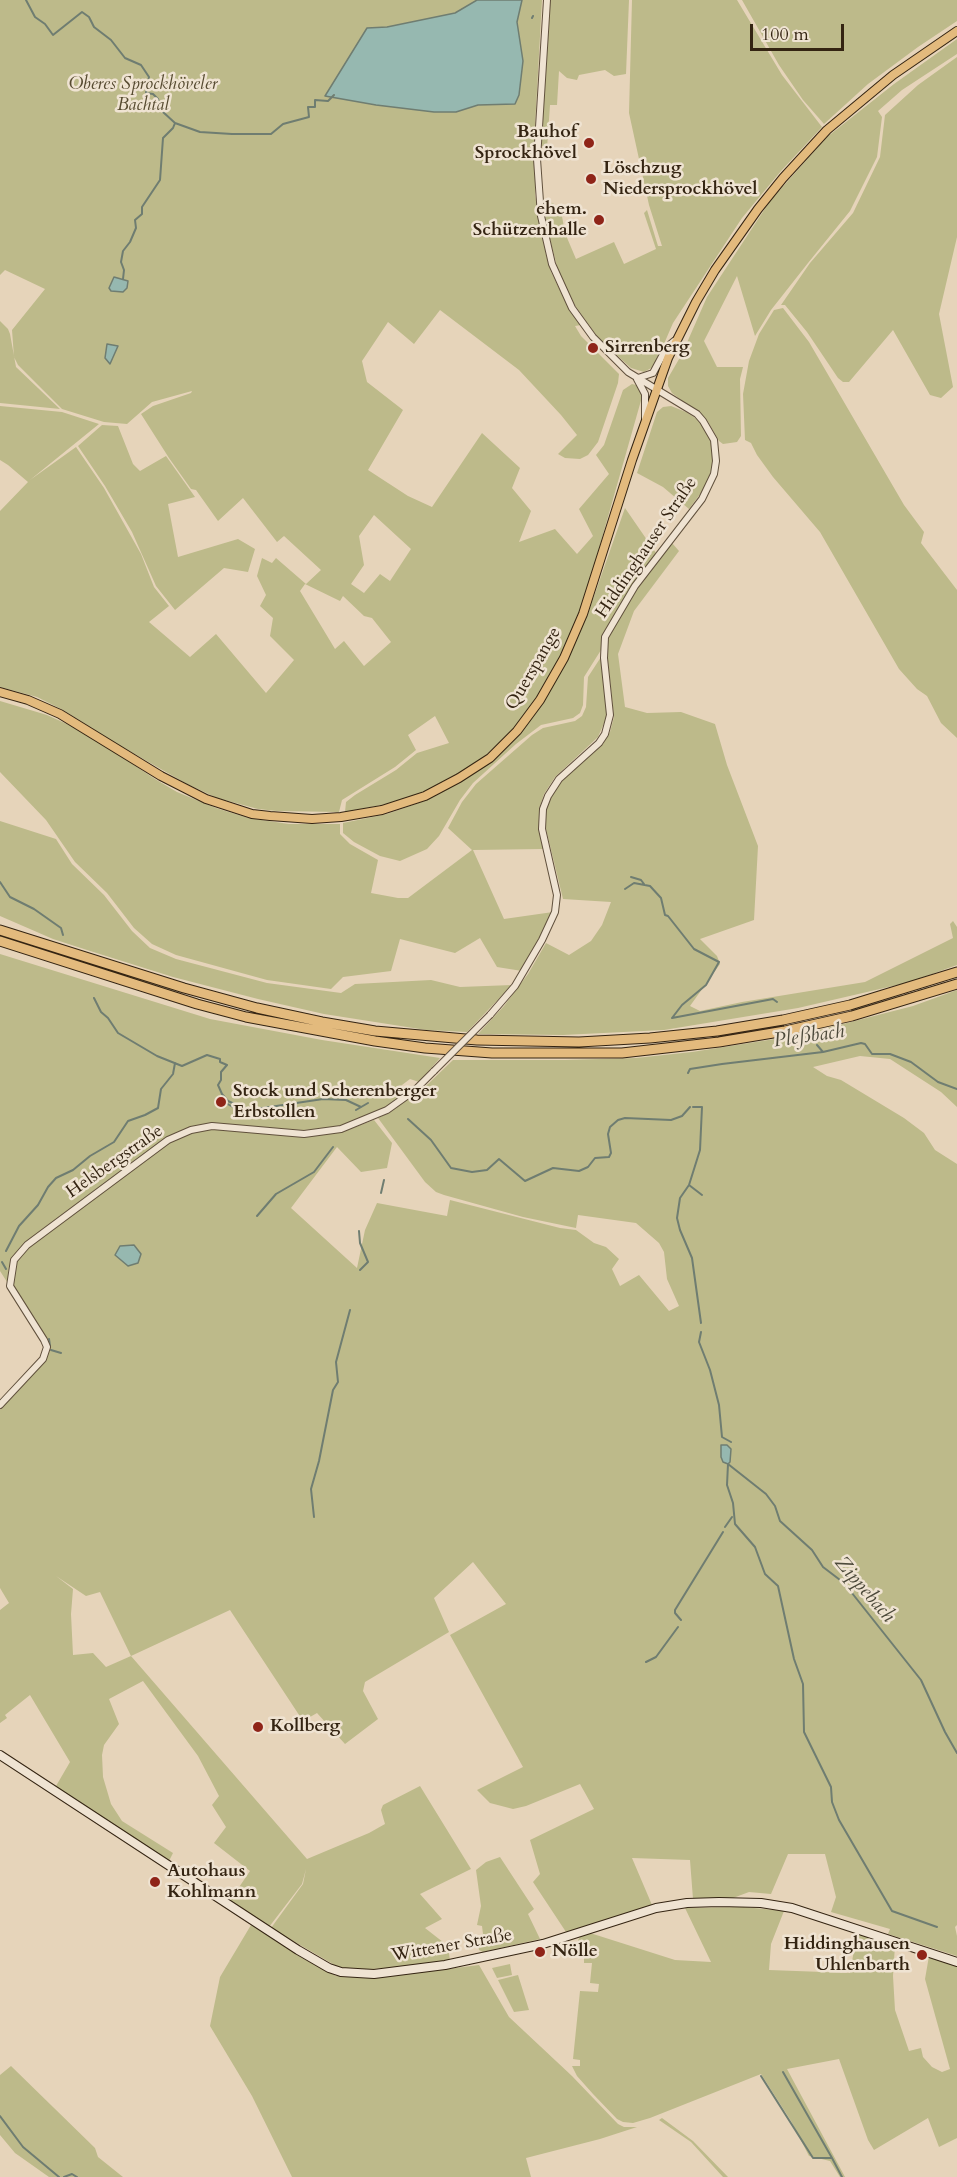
<!DOCTYPE html>
<meta charset="utf-8">
<style>
body{margin:0}
#map{position:relative;width:957px;height:2177px;overflow:hidden;background:#e6d4ba;font-family:Cardo,serif}
canvas{display:block}
.scale{position:absolute;left:750px;top:24px;width:94px;height:27px;box-sizing:border-box;border:3px solid #342412;border-top:0;padding-left:8px;font-size:18px;line-height:21px;white-space:nowrap;color:#342412;-webkit-text-stroke:4px #efe3d2;paint-order:stroke}
</style>
<div id="map">
<canvas width="957" height="2177"></canvas>
<div class="scale">100 m</div>
</div>
<script>
const context = document.querySelector('canvas').getContext('2d');
context.lineJoin = 'round';
function fill(path, color) { context.fillStyle = color; context.fill(path, 'evenodd'); }
const shape = rows => new Path2D(rows.map(r => 'M' + r).join(''));
function stroke(path, color, width, dash) { context.strokeStyle = color; context.lineWidth = width; context.lineCap = dash ? 'butt' : 'round'; context.setLineDash(dash || []); context.stroke(path); }
function write(font, color, halo, rows, align = 'center') {
  context.font = font + ' Cardo,serif'; context.lineWidth = 5; context.setLineDash([]); context.textBaseline = 'middle'; context.strokeStyle = halo; context.fillStyle = color; for (const [text, x, y, turn = 0] of rows) {
    context.save(); context.translate(x, y); context.rotate((+turn || 0) * Math.PI / 180); context.textAlign = isNaN(turn) ? turn : align; if (halo) context.strokeText(text, 0, 0); context.fillText(text, 0, 0); context.restore();
  }
}
fill(shape([
 [0,0,542,0,535,126,535,195,546,255,551,272,569,309,581,325,575,326,581,336,619,374,618,383,598,442,588,455,580,459,565,458,558,454,577,435,561,415,519,370,440,310,414,344,388,322,362,361,367,382,403,410,368,470,408,496,432,507,482,433,520,468,512,488,531,511,519,542,555,529,577,554,593,536,579,509,609,474,596,455,604,445,623,390,632,384,636,385,640,388,642,397,581,612,563,656,539,696,516,727,486,755,458,774,424,794,402,801,345,812,346,802,355,795,396,770,417,753,449,743,435,716,408,735,416,750,395,767,342,800,339,812,277,811,258,809,217,798,187,784,117,744,63,710,37,697,0,687,0,511,28,482,8,465,0,460,0,406,62,412,99,424,30,480,76,447,104,488,141,554,154,587,169,606,149,622,190,657,216,634,266,693,294,660,270,636,273,618,260,606,266,595,257,576,262,558,272,563,276,558,306,584,321,570,284,536,277,542,243,498,218,521,196,490,191,489,169,458,141,414,153,406,191,393,192,391,152,402,127,424,104,422,62,409,18,365,14,357,12,330,45,289,5,270,0,275],
 [374,515,411,549,390,581,380,574,364,593,351,584,364,565,359,536],
 [305,584,340,601,343,596,364,616,372,618,391,642,364,666,344,641,335,649,300,591],
 [550,0,629,0,626,74,614,76,605,70,579,75,577,80,567,78,559,71,557,105,550,105,547,148,542,146,541,140],
 [632,0,737,0,782,75,822,127,781,171,742,218,673,323,657,360,653,367,644,372,631,368,599,339,576,307,559,274,547,228,543,202,553,203,556,206,560,205,565,233,576,259,614,242,624,264,656,249,644,213,647,210,658,246,662,246,649,205,629,113],
 [742,0,957,0,957,21,918,47,868,84,824,124,803,100,779,65],
 [957,39,957,54,902,90,878,111,882,117,877,157,850,211,808,263,771,310,755,336,737,276,704,341,717,367,743,367,740,379,741,436,737,442,723,444,719,441,707,420,672,393,668,386,668,378,682,354,707,297,770,201,827,137,894,84],
 [957,57,957,237,939,314,953,387,941,398,930,395,893,330,849,382,843,382,838,378,807,332,785,305,781,305,810,263,853,213,880,157,885,115,918,85],
 [783,308,809,342,904,505,924,532,921,543,957,590,957,738,941,723,927,696,917,689,899,669,820,532,773,477,757,455,751,443,745,440,743,394,749,361,759,334,774,310],
 [0,321,8,329,10,334,16,367,60,409,0,403],
 [671,406,686,412,703,423,708,433,713,451,714,462,706,486,689,509,663,487,637,473,657,412,663,407],
 [102,425,118,426,133,464,140,471,166,456,195,497,168,504,178,557,238,539,255,549,248,572,224,568,175,610,156,586,132,532,105,486,78,446],
 [625,508,656,553,610,621,603,638,601,650,584,677,583,705,580,713,573,718,541,725,516,744,473,783,460,800,439,836,427,849,400,861,380,856,354,842,343,833,343,823,387,814,427,800,460,781,520,734,543,703,568,659,587,616],
 [672,543,679,551,634,611,618,654,625,707,647,713,681,712,715,724,727,765,758,846,754,920,700,939,717,956,720,964,690,1006,700,1011,742,1002,865,982,953,938,950,924,953,921,957,927,957,965,910,982,798,1008,664,1030,563,1035,478,1034,504,1006,528,974,546,943,569,955,591,941,602,925,611,902,563,899,546,829,546,810,550,798,562,781,603,744,610,732,614,717,607,652,608,636,638,588],
 [601,657,607,716,598,737,555,777,544,794,539,809,539,829,543,849,473,850,504,919,553,912,522,971,497,967,480,938,455,953,400,939,391,971,343,977,331,989,267,980,176,955,152,944,134,928,107,893,75,862,46,820,0,772,0,701,47,715,67,724,104,745,155,779,177,792,216,808,248,818,289,824,340,824,340,834,350,844,378,860,371,893,398,898,408,898,472,850,448,828,462,802,476,784,532,735,543,728,575,721,582,716,586,707,588,677],
 [0,821,56,839,72,864,104,895,132,931,150,948,176,959,267,983,341,993,355,984,431,980,460,987,512,985,467,1032,426,1030,324,1014,258,999,173,977,87,950,53,939,0,916],
 [0,954,210,1019,322,1040,440,1058,419,1082,410,1079,398,1088,402,1097,386,1109,353,1123,326,1129,302,1130,211,1124,168,1138,13,1259,9,1285,0,1271],
 [957,990,957,1107,941,1092,890,1059,860,1056,813,1067,827,1076,841,1080,904,1118,924,1133,935,1150,957,1164,957,1925,955,1927,957,1936,957,1956,888,1934,890,1929,831,1912,836,1897,825,1854,788,1854,771,1894,749,1892,733,1898,693,1899,690,1860,632,1858,652,1905,566,1932,533,1882,540,1874,530,1840,594,1809,580,1784,526,1806,513,1809,490,1803,477,1790,523,1767,450,1635,506,1604,473,1562,434,1598,449,1632,365,1682,363,1691,378,1719,345,1744,317,1713,303,1721,230,1610,131,1656,307,1859,369,1833,385,1824,381,1810,383,1805,420,1786,471,1869,420,1894,442,1919,425,1928,448,1946,450,1961,391,1968,354,1970,338,1967,271,1928,303,1884,306,1869,302,1884,269,1927,229,1902,250,1871,214,1843,226,1827,212,1805,219,1796,198,1756,143,1681,109,1699,119,1724,104,1745,102,1755,103,1777,111,1804,122,1821,173,1853,169,1861,56,1786,70,1762,30,1695,5,1715,7,1718,0,1723,0,1610,9,1603,0,1588,0,1410,49,1351,12,1285,16,1260,27,1246,169,1141,191,1131,211,1128,305,1137,342,1132,374,1120,392,1143,387,1168,361,1172,337,1147,291,1208,357,1268,365,1230,377,1203,447,1216,450,1200,560,1228,576,1230,594,1243,606,1247,619,1259,612,1269,620,1286,639,1275,669,1311,679,1306,667,1279,664,1252,659,1243,636,1223,578,1215,576,1228,523,1217,444,1195,436,1192,425,1182,378,1118,389,1113,428,1084,453,1060,565,1060,636,1058,692,1052,800,1035,913,1006],
 [56,1576,86,1596,100,1592,131,1656,106,1667,93,1653,73,1655,71,1614,73,1589],
 [500,1857,534,1909,528,1914,540,1939,483,1952,479,1950,477,1936,483,1934,482,1926,477,1925,481,1906,476,1870,486,1862],
 [744,1907,784,1911,771,1944,769,1970,850,1973,857,1933,895,1945,893,1976,895,2010,909,2051,921,2048,923,2057,932,2067,942,2072,950,2069,925,1979,929,1956,957,1966,957,2138,939,2147,928,2118,874,2150,868,2140,839,2059,787,2069,845,2177,840,2177,830,2161,809,2156,791,2121,761,2074,650,2118,633,2123,623,2122,617,2119,593,2094,577,2076,572,2066,580,2066,580,2060,573,2059,580,1991,598,1992,599,1984,590,1983,592,1963,584,1963,584,1949,578,1940,580,1937,590,1933,675,1960,711,1962,685,1908],
 [251,1925,302,1958,336,1976,385,1977,479,1965,509,2017,572,2076,618,2124,624,2127,637,2127,600,2139,526,2158,531,2177,292,2177,252,2096,210,2026,220,1977],
 [510,1964,512,1975,497,1978,492,1968],
 [518,1975,529,2010,514,2012,498,1980],
 [11,2066,95,2148,98,2157,123,2177,49,2177,15,2153,0,2135,0,2075],
 [662,2118,693,2141,728,2177,723,2177,691,2142,659,2120]
]), '#bdba8a');
const water = shape([
 [477,0,522,0,517,22,523,61,519,95,515,104,478,105,456,112,434,112,376,105,325,96,367,28,387,27,455,13,477,0],
 [114,277,128,281,127,288,123,292,111,291,109,288,114,277],
 [107,344,118,346,110,364,105,358,107,344],
 [134,1245,141,1254,138,1263,128,1266,115,1255,120,1246,134,1245],
 [721,1445,727,1445,731,1449,730,1462,728,1464,723,1462,721,1457,721,1445]
]);
fill(water, '#96b8b0');
stroke(water, '#6f7d71', 1.5);
stroke(shape([
 [26,0,35,17,45,24,53,35,82,12,89,17,94,27,111,40,125,58,141,65,149,77,146,93,153,94,158,99,163,112,175,123,200,132,232,134,271,134,283,124,309,117,308,107,315,107,315,100,328,101,334,95],
 [532,18,533,16],
 [123,279,124,270,121,262,123,251,130,242,136,228,135,220,142,214,142,207,160,180,163,138,173,128,175,123],
 [631,877,641,880,644,884],
 [0,882,10,897,34,909,61,928,63,935],
 [625,889,634,883,650,886,661,898,665,915,668,916,694,949,719,962,706,985,682,1005,672,1018,773,999,777,1002],
 [94,998,101,1012,108,1018,118,1033,157,1056,182,1066,207,1055,220,1059,220,1062,227,1065,221,1072,221,1080,218,1085,222,1094,228,1101,243,1108,263,1108,323,1099,346,1100,361,1107],
 [817,1045,823,1052],
 [688,1073,690,1069,722,1064,823,1052,861,1043,865,1044,872,1054,890,1054,911,1062,938,1082,957,1089],
 [224,1102,240,1111,257,1109],
 [693,1107,702,1107,700,1150,689,1185,680,1198,677,1218,680,1230,692,1258,701,1323],
 [356,1110,368,1103],
 [408,1119,431,1140,451,1168,472,1172,487,1170,499,1159,525,1181,553,1168,579,1171,588,1167,595,1158,609,1157,611,1153,608,1134,610,1127,618,1120,625,1118,671,1120,682,1116,690,1107],
 [689,1185,702,1195],
 [381,1193,384,1180],
 [257,1216,276,1194,314,1172,333,1147],
 [359,1231,360,1243,368,1262,360,1270],
 [6,1251,19,1226,38,1205,48,1187,56,1178,73,1170,90,1156,114,1142,128,1121,145,1115,158,1108,161,1089,173,1074,175,1063],
 [2,1262,6,1269],
 [701,1332,699,1342,710,1370,719,1405,722,1437,731,1442],
 [49,1339,50,1346],
 [51,1350,61,1353],
 [728,1464,727,1485,733,1503,735,1524,755,1547,765,1574,778,1586,794,1659,803,1684,804,1732,831,1787,832,1802,839,1820,892,1911,937,1927],
 [728,1464,766,1494,775,1506,780,1521,812,1550,823,1567,844,1583,921,1680,945,1732,957,1753],
 [314,1517,311,1489,319,1461,333,1390,338,1382,336,1362,350,1310],
 [725,1527,732,1517],
 [681,1620,675,1613,675,1610,723,1532],
 [646,1662,656,1657,678,1627],
 [783,2072,832,2158],
 [761,2076,813,2158,832,2158,842,2177],
 [0,2116,23,2147,59,2177],
 [64,2177,72,2174,77,2177]
]), '#6f7d71', 2);
const tertiary = shape([
 [638,378,653,373,667,347,674,341],
 [637,379,645,394,645,418],
 [490,1015,515,986,542,940,555,912,557,895,542,829,543,809,548,796,559,779,599,743,605,734,610,715,604,658,605,637,635,586,702,499,714,474,716,461,714,440,703,421,697,414,628,372,593,337,572,308,552,264,541,216,537,159,547,0],
 [0,1405,43,1359,47,1347,44,1340,10,1286,14,1260,27,1245,168,1140,191,1130,212,1126,304,1134,341,1129,387,1110,415,1090,434,1071]
]);
const secondary = shape([
 [0,1755,298,1950,329,1968,341,1972,374,1974,445,1965,543,1944,656,1908,687,1903,719,1902,761,1903,792,1908,957,1962]
]);
const primary = shape([
 [0,692,28,700,60,714,161,776,206,799,252,814,270,816,312,819,341,817,382,810,425,796,459,778,490,758,517,731,540,700,564,658,583,614,632,460,668,358,696,302,715,270,758,209,783,178,827,130,893,75,957,31]
]);
const motorway = shape([
 [0,930,184,988,257,1008,322,1022,375,1031,477,1040,579,1042,650,1038,717,1031,783,1020,850,1005,957,972],
 [0,941,197,1004,246,1017,375,1041,425,1048,492,1053,622,1053,719,1042,785,1031,852,1016,957,984]
]);
stroke(tertiary, '#60503c', 8);
stroke(secondary, '#342412', 10);
stroke(primary, '#342412', 10);
stroke(motorway, '#342412', 11);
stroke(tertiary, '#efe3d2', 6);
stroke(secondary, '#efe3d2', 8);
stroke(primary, '#e3ba7d', 8);
stroke(motorway, '#e3ba7d', 9);
const tertiaryBridge = shape([
 [434,1071,490,1015]
]);
stroke(tertiaryBridge, '#60503c', 8, []);
stroke(tertiaryBridge, '#efe3d2', 6);
for (const [x, y, r, color] of [
 [589,143,6,"#8f2418"],
 [591,179,6,"#8f2418"],
 [599,220,6,"#8f2418"],
 [593,348,6,"#8f2418"],
 [221,1102,6,"#8f2418"],
 [258,1727,6,"#8f2418"],
 [155,1882,6,"#8f2418"],
 [540,1952,6,"#8f2418"],
 [922,1955,6,"#8f2418"]
]) { const dot = new Path2D(); dot.arc(x, y, r, 0, 2 * Math.PI); context.fillStyle = color; context.fill(dot); stroke(dot, '#efe3d2', 2); }
write('italic 18px', '#564a30', '#efe3d2', [
 ["Oberes Sprockhöveler",143,85],
 ["Bachtal",143,106]
]);
write('bold 18px', '#342412', '#efe3d2', [
 ["Bauhof",577,133,"right"],
 ["Sprockhövel",577,154,"right"],
 ["Löschzug",603,169],
 ["Niedersprockhövel",603,190],
 ["ehem.",587,210,"right"],
 ["Schützenhalle",587,231,"right"],
 ["Sirrenberg",605,348],
 ["Stock und Scherenberger",233,1092],
 ["Erbstollen",233,1113],
 ["Kollberg",270,1727],
 ["Autohaus",167,1872],
 ["Kohlmann",167,1893],
 ["Hiddinghausen",910,1945,"right"],
 ["Uhlenbarth",910,1966,"right"],
 ["Nölle",552,1952]
], 'left');
write('18px', '#342412', '#efe3d2', [
 ["Hiddinghauser Straße",647,548,-56],
 ["Querspange",534,669,-60],
 ["Helsbergstraße",115,1162,-35],
 ["Wittener Straße",452,1946,-10]
]);
write('italic 20px', '#4c493a', '#efe3d2', [
 ["Pleßbach",809,1037,-8],
 ["Zippebach",864,1590,49]
]);
</script>
